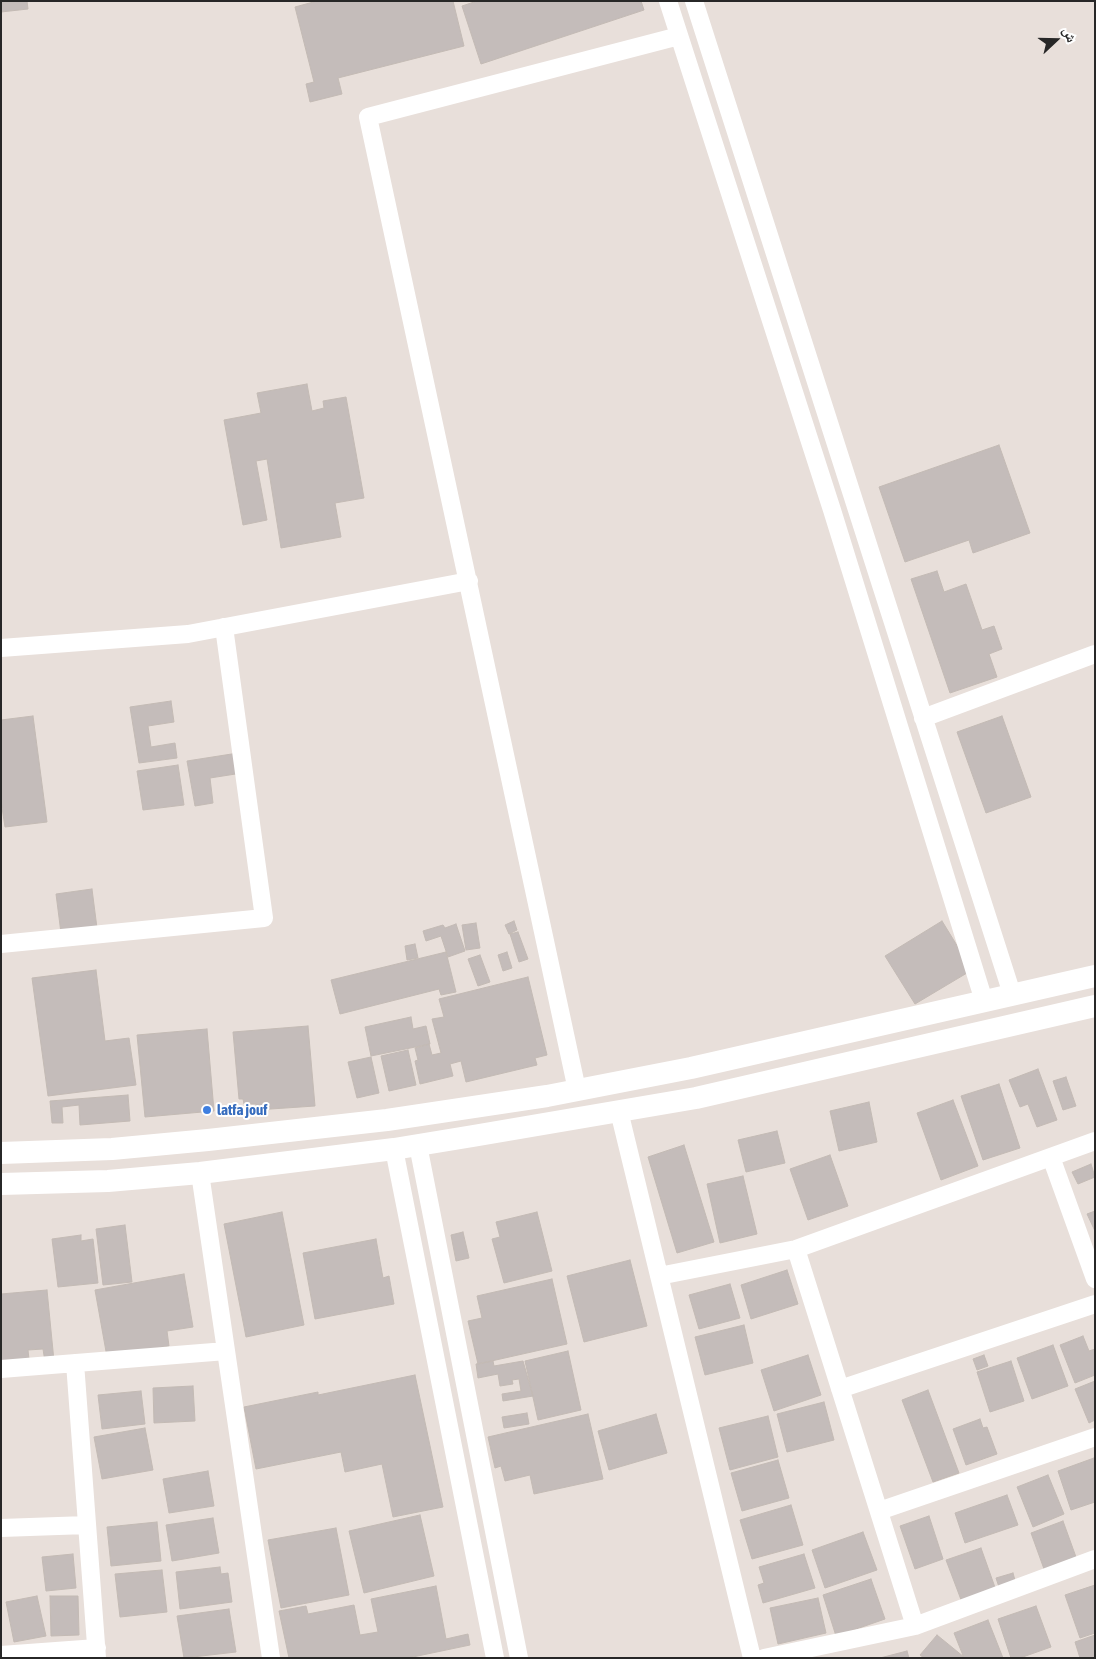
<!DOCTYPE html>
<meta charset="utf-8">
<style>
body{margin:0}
#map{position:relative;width:1096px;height:1659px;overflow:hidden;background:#e8dfda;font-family:"Asap Condensed","Noto Naskh Arabic",sans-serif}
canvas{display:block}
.frame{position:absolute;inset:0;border:2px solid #272727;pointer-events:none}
.north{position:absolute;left:1031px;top:15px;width:50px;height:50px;-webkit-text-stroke:4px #fff;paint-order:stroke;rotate:69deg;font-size:14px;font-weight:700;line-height:20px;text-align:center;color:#272727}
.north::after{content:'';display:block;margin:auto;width:18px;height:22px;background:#272727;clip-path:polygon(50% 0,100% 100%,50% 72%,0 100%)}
</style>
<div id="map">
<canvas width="1096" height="1659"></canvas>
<div class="frame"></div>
<div class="north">ش</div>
</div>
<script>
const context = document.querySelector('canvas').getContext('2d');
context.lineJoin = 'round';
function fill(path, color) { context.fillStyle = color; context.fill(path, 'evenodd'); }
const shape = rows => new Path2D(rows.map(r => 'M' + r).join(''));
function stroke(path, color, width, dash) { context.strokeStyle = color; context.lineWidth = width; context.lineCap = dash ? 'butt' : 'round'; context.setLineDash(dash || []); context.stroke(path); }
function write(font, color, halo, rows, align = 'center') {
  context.font = font + ' "Asap Condensed",sans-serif'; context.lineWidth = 4; context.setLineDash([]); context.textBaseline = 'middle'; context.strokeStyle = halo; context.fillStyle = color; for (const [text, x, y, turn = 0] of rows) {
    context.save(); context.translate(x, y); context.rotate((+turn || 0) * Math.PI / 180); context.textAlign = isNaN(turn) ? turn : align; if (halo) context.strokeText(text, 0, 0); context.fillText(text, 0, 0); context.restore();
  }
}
const building = shape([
 [1,1,27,1,28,9,1,12,1,1],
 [317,1,453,1,464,46,338,78,342,94,310,102,306,84,314,82,295,7,317,1],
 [477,1,641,1,644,10,481,64,462,6,477,1],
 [307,384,312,411,324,408,323,401,346,397,364,498,335,503,341,537,281,548,267,459,256,461,267,520,243,525,224,420,261,413,257,393,307,384],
 [999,445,1030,533,973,553,969,540,905,562,879,487,999,445],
 [937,571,944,592,966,584,982,630,994,626,1002,649,989,654,997,677,950,693,911,579,937,571],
 [171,701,174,722,148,726,151,747,175,743,177,758,139,763,130,707,171,701],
 [33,716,47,822,5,827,1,801,1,720,33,716],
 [1002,716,1031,797,986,813,957,732,1002,716],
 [238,753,242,773,210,778,213,803,195,806,187,761,238,753],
 [178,765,184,805,143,810,137,771,178,765],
 [92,889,97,928,61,933,56,894,92,889],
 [514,921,517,930,509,934,505,925,514,921],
 [942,921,972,970,915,1004,885,956,942,921],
 [476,923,480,948,466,950,462,925,476,923],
 [456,924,465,951,448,957,441,936,426,941,423,931,443,925,445,928,456,924],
 [518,932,528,959,519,962,510,934,518,932],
 [415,944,418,958,407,960,405,946,415,944],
 [446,952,456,992,441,995,439,989,340,1014,331,980,446,952],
 [507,952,512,968,503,971,498,955,507,952],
 [480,955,490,982,478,986,468,959,480,955],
 [96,970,105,1041,129,1038,136,1085,48,1096,32,978,96,970],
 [528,977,547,1055,535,1058,537,1065,466,1082,461,1061,450,1064,453,1076,420,1084,415,1061,418,1060,415,1048,429,1044,432,1055,441,1053,432,1019,444,1017,439,999,528,977],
 [411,1017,413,1029,426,1026,430,1044,371,1056,365,1027,411,1017],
 [308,1026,315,1106,256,1110,256,1104,244,1104,243,1099,239,1099,233,1032,308,1026],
 [207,1029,214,1111,145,1117,137,1035,207,1029],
 [408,1050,416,1085,389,1091,381,1056,408,1050],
 [371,1057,379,1093,357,1098,348,1062,371,1057],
 [1038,1069,1057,1120,1037,1127,1028,1104,1020,1107,1009,1080,1038,1069],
 [1066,1077,1076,1106,1063,1110,1053,1081,1066,1077],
 [999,1084,1020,1148,983,1160,961,1096,999,1084],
 [128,1095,130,1121,80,1125,79,1105,62,1107,63,1123,52,1123,50,1101,128,1095],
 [953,1100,978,1166,941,1180,917,1113,953,1100],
 [869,1102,877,1142,839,1151,830,1111,869,1102],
 [777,1131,785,1163,746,1172,738,1140,777,1131],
 [684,1145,714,1242,677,1253,648,1157,684,1145],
 [830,1155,848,1206,808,1220,790,1169,830,1155],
 [1091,1164,1095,1177,1078,1184,1072,1172,1091,1164],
 [743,1176,757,1234,720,1243,707,1184,743,1176],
 [1095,1211,1095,1231,1087,1214,1095,1211],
 [282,1212,304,1325,246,1337,224,1224,282,1212],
 [537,1212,552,1271,504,1283,492,1239,500,1237,496,1222,537,1212],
 [125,1225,132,1282,103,1285,96,1229,125,1225],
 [463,1232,469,1258,456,1261,451,1235,463,1232],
 [81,1235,81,1241,93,1239,98,1283,58,1287,52,1239,81,1235],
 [376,1239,383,1278,389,1276,394,1304,315,1319,303,1253,376,1239],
 [630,1260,647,1326,584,1342,567,1276,630,1260],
 [787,1270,798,1304,751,1319,741,1285,787,1270],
 [184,1274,193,1327,167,1331,169,1346,107,1357,95,1290,184,1274],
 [552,1279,567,1344,478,1364,468,1321,482,1318,477,1296,552,1279],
 [730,1284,740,1318,699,1329,689,1295,730,1284],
 [47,1290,54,1361,45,1362,43,1349,28,1350,29,1359,1,1361,1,1294,47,1290],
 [744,1325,753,1363,705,1375,695,1337,744,1325],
 [1083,1336,1089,1351,1095,1349,1095,1375,1075,1383,1060,1345,1083,1336],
 [1053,1345,1068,1386,1032,1399,1017,1358,1053,1345],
 [568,1351,581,1410,538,1420,525,1361,568,1351],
 [808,1355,821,1395,774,1411,761,1370,808,1355],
 [984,1355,988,1366,977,1370,973,1359,984,1355],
 [493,1361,494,1366,523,1361,533,1396,503,1401,502,1394,521,1391,519,1379,512,1380,513,1384,500,1386,498,1374,478,1378,476,1364,493,1361],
 [1011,1361,1024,1401,990,1412,977,1372,1011,1361],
 [415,1375,443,1507,393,1517,382,1464,345,1472,341,1452,256,1469,244,1407,318,1392,318,1395,415,1375],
 [1095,1381,1095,1420,1089,1423,1075,1389,1095,1381],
 [193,1386,195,1421,154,1423,153,1388,193,1386],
 [928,1390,959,1473,933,1482,902,1400,928,1390],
 [141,1391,145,1424,102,1429,98,1395,141,1391],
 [824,1402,834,1440,787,1452,777,1414,824,1402],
 [527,1413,529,1424,504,1428,502,1417,527,1413],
 [588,1414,603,1479,534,1494,530,1475,505,1481,501,1466,495,1468,488,1437,588,1414],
 [656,1414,667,1453,609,1470,598,1431,656,1414],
 [768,1416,778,1457,730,1470,719,1428,768,1416],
 [980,1419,983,1428,987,1427,997,1454,966,1465,953,1429,980,1419],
 [145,1428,153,1470,102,1479,94,1437,145,1428],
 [1094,1458,1095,1502,1071,1510,1058,1471,1094,1458],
 [778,1460,789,1498,742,1511,731,1473,778,1460],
 [208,1471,214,1506,169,1513,163,1479,208,1471],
 [1048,1475,1064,1514,1033,1527,1017,1487,1048,1475],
 [1007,1495,1018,1525,965,1543,955,1513,1007,1495],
 [791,1505,803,1545,752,1559,740,1520,791,1505],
 [420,1515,434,1576,364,1593,349,1531,420,1515],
 [929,1516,943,1559,915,1569,900,1526,929,1516],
 [213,1518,219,1553,172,1561,166,1525,213,1518],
 [1063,1521,1076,1557,1044,1569,1031,1533,1063,1521],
 [157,1522,161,1561,111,1566,107,1527,157,1522],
 [336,1528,349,1595,281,1608,268,1540,336,1528],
 [863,1532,877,1570,825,1588,812,1550,863,1532],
 [981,1548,997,1593,963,1605,946,1560,981,1548],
 [73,1554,76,1588,46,1591,42,1557,73,1554],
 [804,1554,815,1588,763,1603,758,1585,764,1583,759,1567,804,1554],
 [220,1567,221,1574,228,1573,232,1602,180,1609,176,1572,220,1567],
 [162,1570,167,1612,120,1617,115,1574,162,1570],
 [1013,1573,1016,1584,1000,1590,996,1578,1013,1573],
 [871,1579,885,1619,836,1636,823,1595,871,1579],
 [1095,1585,1095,1633,1080,1638,1065,1595,1095,1585],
 [436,1586,446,1639,468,1634,470,1645,408,1658,289,1658,279,1611,306,1606,308,1614,354,1605,360,1635,378,1632,371,1599,436,1586],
 [37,1596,46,1636,14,1642,6,1602,37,1596],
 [50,1596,78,1596,79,1635,51,1636,50,1596],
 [818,1598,826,1633,778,1644,770,1608,818,1598],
 [1036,1606,1051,1647,1020,1658,1011,1658,998,1619,1036,1606],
 [229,1609,236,1652,184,1658,177,1616,229,1609],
 [988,1620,1003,1658,964,1658,954,1633,988,1620],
 [937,1635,964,1657,963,1658,924,1658,920,1655,937,1635],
 [1095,1635,1095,1658,1080,1658,1075,1642,1095,1635],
 [907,1651,909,1658,880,1658,907,1651]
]);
fill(building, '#c4bcba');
stroke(building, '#c3bab4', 1);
stroke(shape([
 [668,1,832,510,984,1001],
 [694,1,1012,994],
 [1,648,188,634,469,581],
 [923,718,1095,654],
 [1,944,264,918,224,627],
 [577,1090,368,117,679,36],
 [619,1111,752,1658],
 [418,1145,519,1658],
 [394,1149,495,1658],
 [1051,1157,1095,1279],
 [200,1173,271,1658],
 [796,1249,915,1626],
 [659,1276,796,1249,1095,1141],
 [75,1363,97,1658],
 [1,1369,226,1351],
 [840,1389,1095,1304],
 [879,1511,1095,1437],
 [1,1528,87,1525],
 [1,1655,97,1648],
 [764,1658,915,1626,1095,1559]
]), '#fff', 18);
stroke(shape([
 [1,1153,112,1149,208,1140,387,1120,547,1096,691,1068,1095,976],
 [1,1184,108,1181,200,1173,394,1149,473,1136,696,1098,1095,1006]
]), '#fff', 22);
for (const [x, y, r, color] of [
 [207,1110,5,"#3f7fe0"]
]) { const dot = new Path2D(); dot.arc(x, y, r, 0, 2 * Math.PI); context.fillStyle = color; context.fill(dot); stroke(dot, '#fff', 2); }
write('bold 15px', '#366cbe', '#fff', [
 ["latfa jouf",217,1110]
], 'left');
</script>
